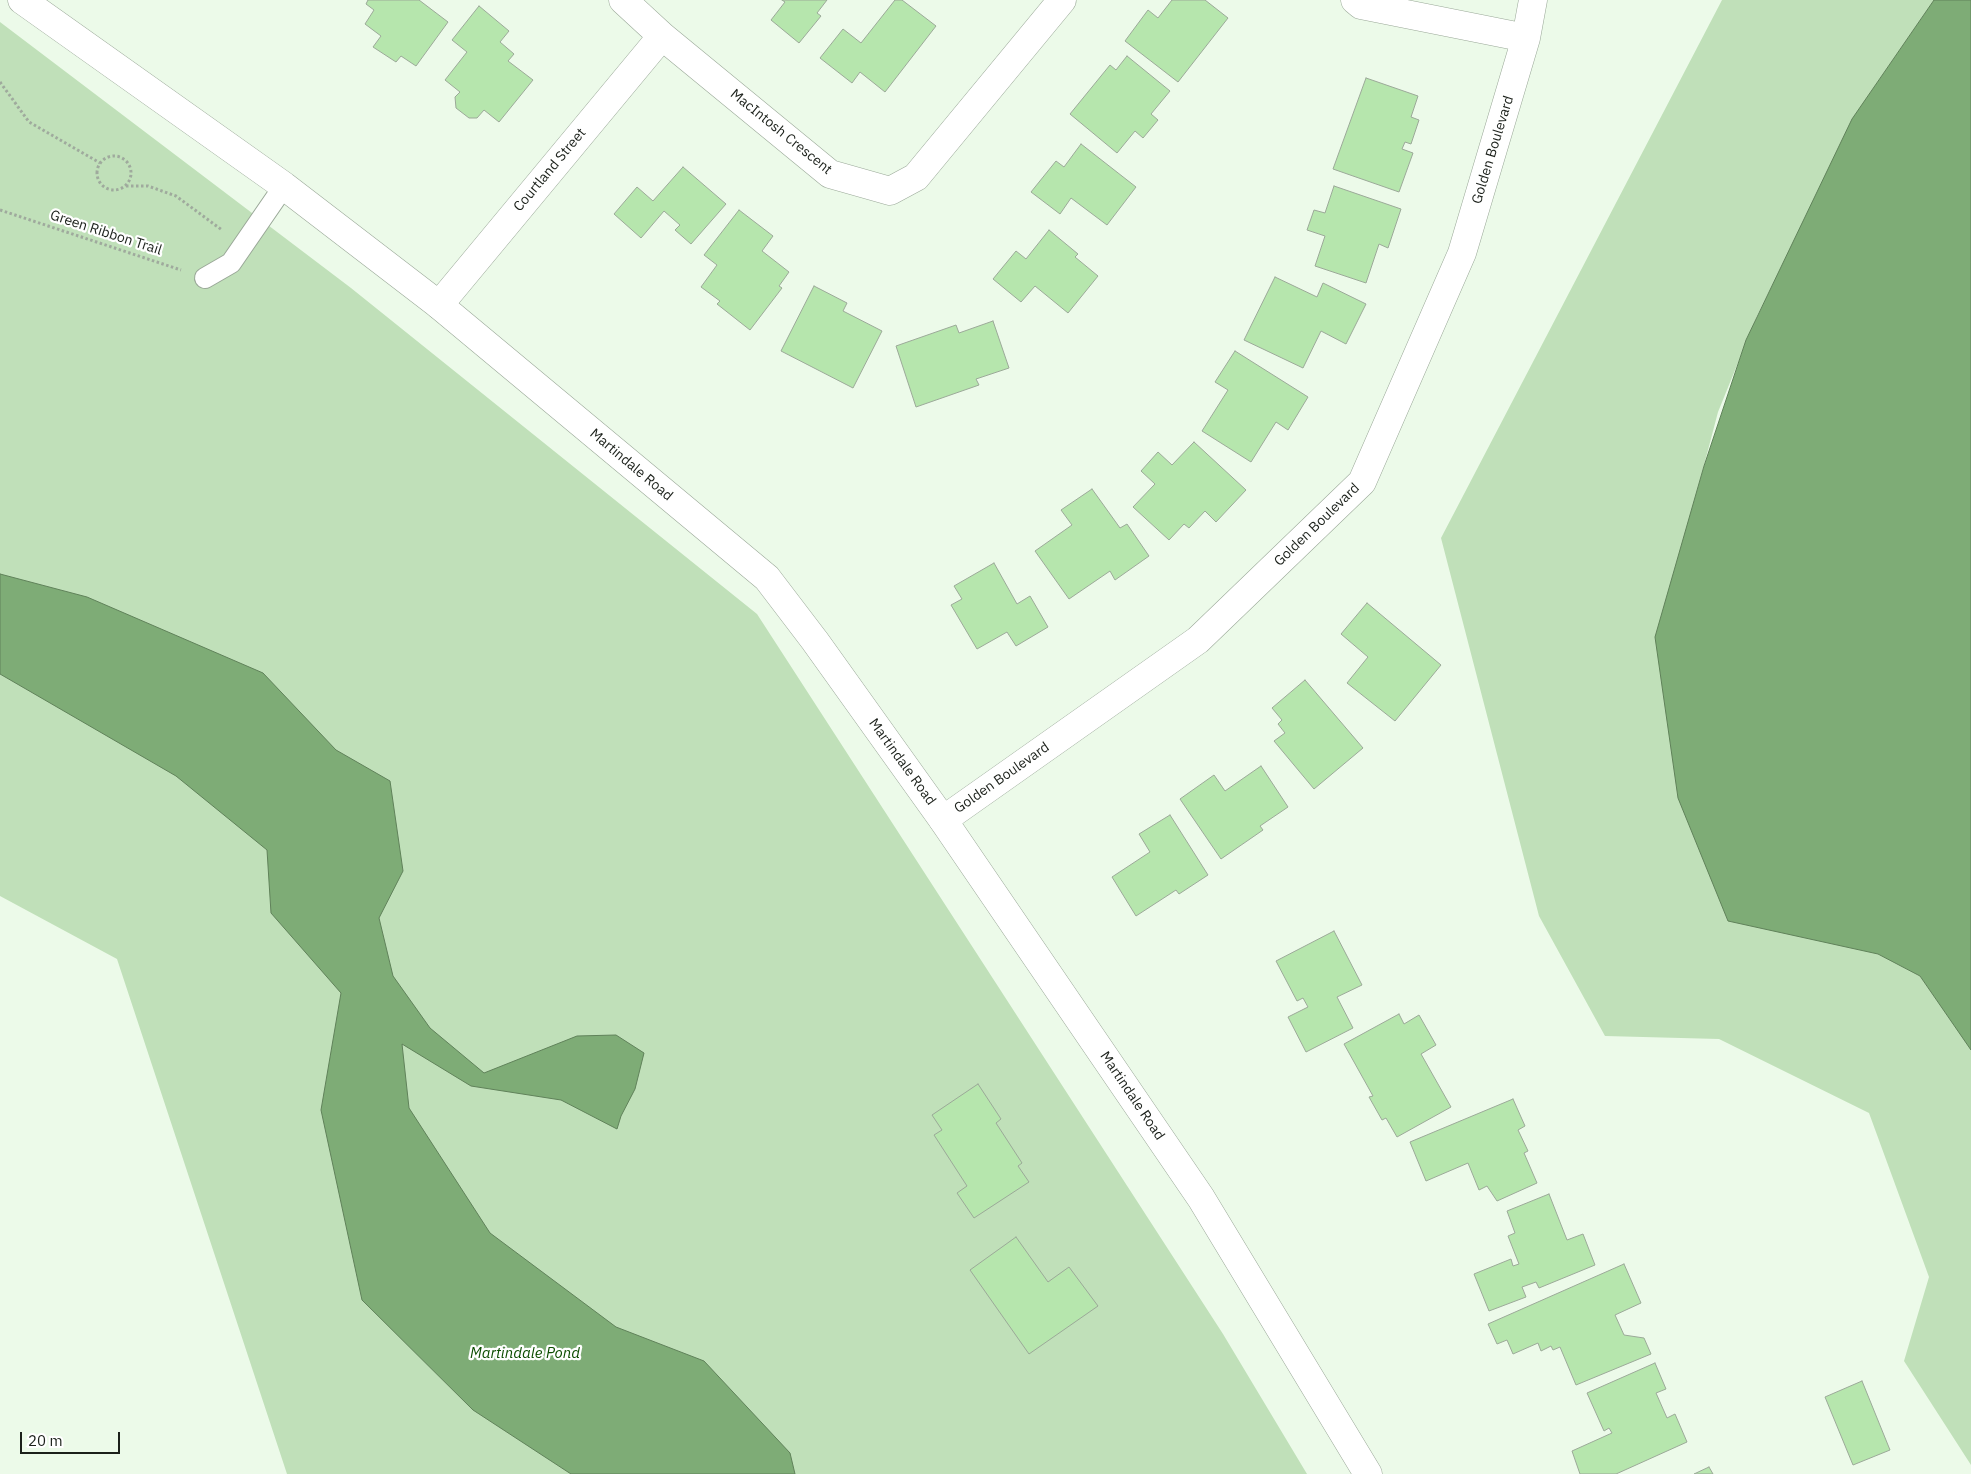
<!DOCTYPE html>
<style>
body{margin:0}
#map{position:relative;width:1971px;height:1474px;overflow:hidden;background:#ecfae9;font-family:"IBM Plex Sans",sans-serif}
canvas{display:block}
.scale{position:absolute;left:20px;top:1432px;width:100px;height:22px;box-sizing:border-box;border:2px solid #1b201a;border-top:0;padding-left:6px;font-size:15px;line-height:18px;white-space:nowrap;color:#1b201a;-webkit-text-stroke:4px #fff;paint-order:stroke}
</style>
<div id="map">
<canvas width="1971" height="1474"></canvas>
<div class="scale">20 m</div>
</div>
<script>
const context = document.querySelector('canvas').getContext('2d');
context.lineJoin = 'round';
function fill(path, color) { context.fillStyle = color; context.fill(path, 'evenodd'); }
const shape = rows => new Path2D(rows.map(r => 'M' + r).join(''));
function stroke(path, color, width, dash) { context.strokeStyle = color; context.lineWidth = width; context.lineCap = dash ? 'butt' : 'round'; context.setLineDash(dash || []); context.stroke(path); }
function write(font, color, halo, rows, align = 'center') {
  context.font = font + ' "IBM Plex Sans",sans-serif'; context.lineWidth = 4.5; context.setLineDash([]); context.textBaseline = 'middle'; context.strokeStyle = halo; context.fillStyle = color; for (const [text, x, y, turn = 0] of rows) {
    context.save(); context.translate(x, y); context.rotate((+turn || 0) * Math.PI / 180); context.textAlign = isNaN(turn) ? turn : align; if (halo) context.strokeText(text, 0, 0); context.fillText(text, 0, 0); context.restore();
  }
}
fill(shape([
 [1722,0,1934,0,1870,93,1757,316,1718,412,1688,526,1728,920,1878,953,1920,976,1971,1049,1971,1465,1904,1361,1929,1277,1869,1113,1719,1039,1605,1036,1539,916,1441,538],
 [0,22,351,288,757,614,1223,1334,1307,1474,287,1474,117,959,0,896]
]), '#c0e0b9');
const water = shape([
 [1934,0,1971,0,1971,1050,1920,976,1878,954,1728,921,1678,798,1655,637,1704,466,1746,340,1852,119,1934,0],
 [0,574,87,597,263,673,336,750,390,781,403,871,379,918,393,976,430,1028,484,1073,577,1036,616,1035,644,1053,635,1089,621,1116,617,1129,561,1100,471,1086,402,1044,409,1108,490,1233,616,1327,704,1361,790,1453,795,1474,571,1474,473,1410,362,1300,321,1110,341,993,271,913,267,850,176,776,0,674,0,574]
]);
fill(water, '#7eac76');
stroke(water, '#60825a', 1);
const building = shape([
 [368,0,419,0,448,22,416,66,401,56,396,62,373,47,381,36,365,24,374,10,366,4,368,0],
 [782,0,827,0,817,13,821,16,799,43,771,20,785,2,782,0],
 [895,0,902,0,936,26,885,92,860,72,852,83,820,58,843,29,861,43,895,0],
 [1172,0,1205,0,1228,18,1178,82,1125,41,1148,10,1158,18,1172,0],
 [479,6,509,31,500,42,514,54,508,61,533,80,499,122,484,110,477,118,469,118,456,108,455,97,460,92,445,80,467,52,452,40,479,6],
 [1127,56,1170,91,1151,114,1158,120,1143,138,1135,131,1117,153,1070,114,1110,65,1116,70,1127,56],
 [1366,78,1418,96,1411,117,1419,120,1411,144,1405,142,1402,149,1413,153,1399,192,1333,169,1366,78],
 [1081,144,1136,187,1107,225,1071,198,1060,214,1031,192,1056,161,1064,167,1081,144],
 [683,167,726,204,691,244,675,230,680,225,664,211,641,238,614,214,637,187,653,201,683,167],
 [1334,186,1401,209,1388,248,1379,244,1366,283,1315,266,1325,236,1307,230,1314,210,1325,213,1334,186],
 [739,210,773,236,762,251,789,272,779,286,782,288,750,330,717,304,720,301,701,287,717,265,704,255,739,210],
 [1049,230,1078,254,1075,257,1098,276,1068,313,1035,286,1021,302,993,279,1016,251,1026,259,1049,230],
 [1275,277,1317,297,1323,283,1366,304,1346,344,1321,331,1303,368,1244,340,1275,277],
 [814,286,847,303,843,311,882,331,853,388,781,351,814,286],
 [993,321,1009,368,976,379,979,385,916,407,896,346,956,325,959,333,993,321],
 [1235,351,1308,397,1288,430,1276,422,1251,462,1202,431,1228,390,1215,382,1235,351],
 [1194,442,1246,490,1216,522,1205,511,1189,528,1184,524,1169,540,1133,507,1155,484,1141,471,1158,452,1172,465,1194,442],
 [1092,489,1120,528,1127,524,1149,556,1115,580,1110,571,1069,599,1035,551,1072,525,1061,510,1092,489],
 [994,563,1017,604,1030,596,1048,627,1016,646,1007,632,977,649,951,605,962,599,954,586,994,563],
 [1367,603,1441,665,1395,721,1347,683,1368,657,1341,634,1367,603],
 [1305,680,1363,748,1314,789,1274,741,1285,733,1278,724,1282,720,1272,708,1305,680],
 [1261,766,1288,807,1260,826,1263,830,1221,859,1180,799,1214,775,1225,791,1261,766],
 [1170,815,1208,875,1179,894,1176,890,1136,916,1112,877,1150,852,1139,834,1170,815],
 [1334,931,1362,985,1337,997,1353,1028,1306,1052,1288,1017,1308,1007,1303,998,1297,1001,1276,961,1334,931],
 [1399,1014,1404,1024,1419,1015,1436,1045,1421,1054,1451,1107,1397,1137,1386,1118,1382,1120,1369,1097,1373,1096,1344,1044,1399,1014],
 [978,1084,1001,1119,996,1123,1022,1163,1018,1166,1029,1182,974,1218,957,1193,967,1186,934,1135,942,1130,932,1115,978,1084],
 [1513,1099,1525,1126,1518,1130,1528,1151,1524,1153,1537,1183,1497,1201,1487,1186,1479,1190,1468,1163,1426,1181,1410,1142,1513,1099],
 [1549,1194,1567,1240,1583,1234,1595,1265,1539,1288,1536,1282,1522,1287,1526,1297,1489,1311,1474,1274,1511,1259,1513,1266,1519,1264,1508,1236,1515,1233,1507,1211,1549,1194],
 [1016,1237,1048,1282,1069,1267,1098,1306,1029,1354,970,1270,1016,1237],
 [1624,1264,1641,1303,1615,1315,1624,1335,1644,1338,1651,1354,1576,1385,1560,1347,1553,1350,1551,1346,1541,1351,1538,1343,1513,1354,1507,1340,1497,1344,1488,1324,1624,1264],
 [1655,1363,1666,1389,1656,1393,1667,1418,1675,1414,1687,1442,1616,1474,1580,1474,1572,1451,1612,1433,1609,1428,1604,1431,1587,1393,1655,1363],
 [1862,1381,1890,1450,1853,1465,1825,1397,1862,1381],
 [1709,1467,1713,1474,1694,1474,1709,1467]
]);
fill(building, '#b6e6ad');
stroke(building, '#9ba998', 1);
const service = shape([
 [205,278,231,263,284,186]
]);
const minor = shape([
 [623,0,662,36,830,174,890,191,916,177,1062,0],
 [1355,0,1361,5,1526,38],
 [439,305,662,36],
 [943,820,1198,640,1362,482,1462,253,1526,38,1533,0]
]);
const secondary = shape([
 [22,0,284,186,439,305,767,578,815,641,943,820,1201,1198,1368,1474]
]);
stroke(service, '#9aa898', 22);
stroke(minor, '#9aa898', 29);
stroke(secondary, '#9aa898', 29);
stroke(shape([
 [0,82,29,122,100,163],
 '97 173a17 17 0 1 1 34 0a17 17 0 1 1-34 0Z',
 [126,186,148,186,176,196,222,230],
 [0,210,181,270]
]), '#9faa9d', 3, [2.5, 2.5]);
stroke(service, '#fff', 20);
stroke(minor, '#fff', 28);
stroke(secondary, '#fff', 28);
write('14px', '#1b201a', '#fff', [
 ["MacIntosh Crescent",781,132,39],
 ["Golden Boulevard",1493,150,-73],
 ["Courtland Street",550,170,-50],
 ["Green Ribbon Trail",106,233,18],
 ["Martindale Road",631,465,40],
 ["Golden Boulevard",1317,525,-44],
 ["Martindale Road",902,762,54],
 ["Golden Boulevard",1002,778,-35],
 ["Martindale Road",1132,1096,56]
]);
write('italic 15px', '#0c4d00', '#fff', [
 ["Martindale Pond",525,1354]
]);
</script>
